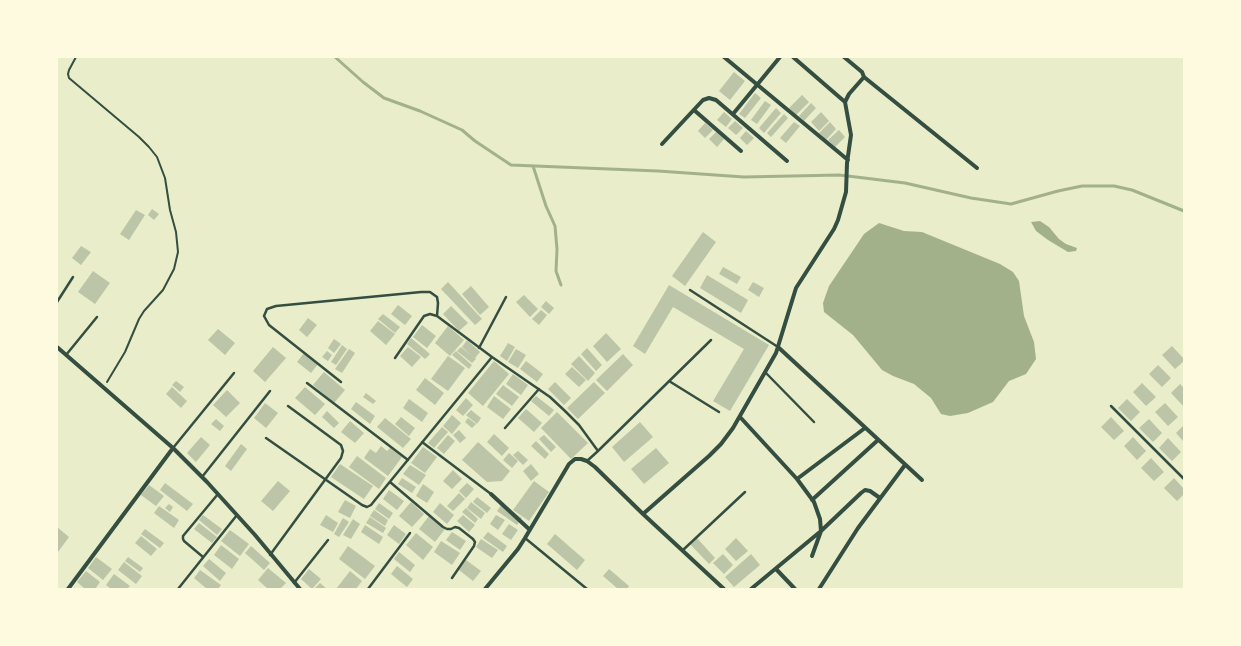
<!DOCTYPE html>
<style>
body{margin:0}
#map{position:relative;width:1241px;height:646px;overflow:hidden;background:#e9edc9;font-family:Inter,sans-serif}
canvas{display:block}
.frame{position:absolute;inset:0;border:58px solid #fefae0;pointer-events:none}
</style>
<div id="map">
<canvas width="1241" height="646"></canvas>
<div class="frame"></div>
</div>
<script>
const context = document.querySelector('canvas').getContext('2d');
context.lineJoin = 'round';
function fill(path, color) { context.fillStyle = color; context.fill(path, 'evenodd'); }
const shape = rows => new Path2D(rows.map(r => 'M' + r).join(''));
function stroke(path, color, width, dash) { context.strokeStyle = color; context.lineWidth = width; context.lineCap = dash ? 'butt' : 'round'; context.setLineDash(dash || []); context.stroke(path); }
fill(shape([
 [1040,221,1049,227,1059,239,1066,244,1077,248,1076,251,1068,252,1048,240,1036,231,1031,222],
 [879,223,904,231,922,232,1000,264,1013,272,1019,281,1024,316,1034,342,1036,359,1026,374,1009,381,993,402,968,413,950,416,941,414,931,398,914,384,893,376,882,370,853,335,824,312,823,303,829,286,864,234]
]), '#a3b18a');
stroke(shape([
 [335,57,363,82,384,98,420,111,462,130,475,141,511,165,658,171,744,177,839,175,856,177,905,183,971,198,1011,204,1058,191,1082,186,1114,186,1132,190,1184,211],
 [533,166,546,206,555,226,557,249,556,271,561,285]
]), '#a3b18a', 3);
fill(shape([
 [734,72,745,81,730,100,719,91],
 [755,93,761,98,745,118,739,114],
 [802,95,809,102,796,115,789,108],
 [765,101,771,105,757,124,751,120],
 [811,103,816,108,804,121,799,116],
 [776,108,781,113,764,133,759,128],
 [724,112,732,119,726,127,717,120],
 [821,112,829,121,819,131,811,122],
 [784,114,788,118,771,137,767,133],
 [735,121,743,128,736,135,728,128],
 [794,122,800,126,786,143,780,138],
 [830,122,836,129,826,140,819,133],
 [705,123,713,130,705,138,698,131],
 [839,130,845,137,835,147,828,140],
 [746,131,754,138,747,145,740,138],
 [716,132,724,139,717,147,709,139],
 [152,209,159,214,154,220,148,215],
 [136,210,145,215,129,240,120,234],
 [703,232,716,242,685,286,672,276],
 [81,246,91,252,81,265,72,258],
 [723,267,741,277,737,284,719,274],
 [93,271,110,283,95,304,78,292],
 [707,275,748,300,741,313,700,288],
 [448,282,482,319,475,325,441,289],
 [753,282,764,288,759,297,748,290],
 [669,285,769,345,730,411,713,401,744,349,673,307,645,354,633,346],
 [471,286,489,307,480,315,462,294],
 [524,295,538,309,530,317,516,302],
 [546,301,554,308,549,314,541,307],
 [398,305,412,316,405,325,391,314],
 [451,306,468,323,459,331,443,314],
 [541,310,547,315,539,325,532,319],
 [383,314,400,327,395,333,378,319],
 [308,318,317,325,307,337,299,330],
 [378,321,395,334,386,345,370,331],
 [422,325,436,336,427,348,413,337],
 [448,326,464,340,450,356,435,343],
 [218,329,235,343,225,355,208,340],
 [606,333,621,349,607,362,593,346],
 [411,338,430,354,425,359,407,344],
 [334,339,341,344,334,353,328,348],
 [467,340,480,352,475,358,476,359,472,363,457,351,461,347,472,356,462,347],
 [508,343,515,347,507,361,500,356],
 [342,345,347,349,336,365,331,362],
 [1172,346,1184,359,1184,361,1175,369,1162,355],
 [273,347,286,358,265,382,253,371],
 [408,347,421,357,412,367,400,356],
 [587,348,602,365,596,371,581,354],
 [349,349,355,353,342,373,335,369],
 [516,349,526,355,518,368,508,362],
 [327,351,332,355,328,361,322,357],
 [456,351,472,365,469,369,452,355],
 [304,353,318,364,311,373,297,362],
 [623,354,633,365,607,391,596,380],
 [448,356,465,368,448,391,431,379],
 [579,356,595,373,588,381,571,364],
 [494,361,509,374,483,406,468,393],
 [526,361,543,374,537,382,520,369],
 [1158,365,1171,378,1162,387,1149,374],
 [572,367,586,380,579,387,565,374],
 [324,372,345,390,334,403,313,385],
 [513,374,528,385,521,395,506,384],
 [425,378,444,393,435,405,416,390],
 [176,381,184,387,180,392,172,385],
 [555,382,571,398,564,405,548,389],
 [594,382,605,393,578,419,567,408],
 [1142,383,1156,397,1146,406,1133,392],
 [1180,384,1184,388,1184,407,1171,393],
 [503,385,519,397,512,406,496,394],
 [172,387,187,401,181,408,166,394],
 [305,387,325,404,315,415,295,398],
 [227,390,240,403,226,417,213,405],
 [366,393,376,401,373,404,363,397],
 [494,396,511,409,503,419,487,407],
 [536,396,554,410,549,416,531,401],
 [466,398,473,405,463,416,456,410],
 [409,399,428,413,422,422,403,408],
 [1127,399,1140,412,1131,421,1118,408],
 [356,402,375,416,370,424,351,409],
 [265,403,278,413,266,428,254,418],
 [1165,403,1178,417,1168,426,1155,412],
 [526,409,542,423,534,432,518,418],
 [471,410,481,418,477,424,466,415],
 [327,411,339,423,334,428,322,417],
 [557,412,588,443,571,459,541,428],
 [452,415,461,423,452,434,443,426],
 [401,417,415,428,409,436,395,424],
 [1111,417,1124,431,1114,440,1101,427],
 [385,418,411,439,403,448,377,427],
 [468,418,476,424,472,428,465,422],
 [216,419,224,426,220,431,211,424],
 [1149,419,1162,433,1153,442,1139,428],
 [350,421,364,433,355,443,341,432],
 [640,422,653,437,624,462,612,447],
 [1184,425,1184,442,1176,433],
 [442,427,448,432,434,448,428,443],
 [459,430,466,438,460,443,453,435],
 [494,434,509,448,502,456,487,442],
 [448,435,455,441,444,454,437,448],
 [544,435,556,447,551,452,539,439],
 [201,437,210,445,196,462,187,453],
 [1133,437,1146,451,1137,460,1124,446],
 [1168,438,1181,452,1172,461,1159,448],
 [536,441,549,454,545,459,531,446],
 [478,442,510,471,502,481,487,482,462,460],
 [241,444,247,449,231,471,225,466],
 [381,446,387,451,390,448,402,457,388,476,364,458,370,449,376,453],
 [423,447,437,457,425,473,411,463],
 [656,448,669,463,644,484,631,469],
 [518,451,528,460,523,465,513,455],
 [509,453,518,461,512,468,503,460],
 [357,456,386,478,379,489,349,467],
 [1151,458,1164,472,1154,481,1141,468],
 [340,464,373,486,364,499,331,477],
 [531,464,539,474,531,481,523,471],
 [410,465,426,475,419,485,403,474],
 [453,470,462,479,452,489,443,481],
 [402,478,416,487,412,493,398,484],
 [1174,478,1184,489,1184,494,1177,501,1164,488],
 [278,481,290,491,273,511,261,501],
 [534,481,549,492,529,521,513,510],
 [165,483,193,504,187,511,160,490],
 [467,483,474,489,466,498,459,491],
 [423,484,434,492,427,503,416,496],
 [149,485,164,496,156,506,141,495],
 [389,490,404,501,397,510,383,499],
 [459,493,465,499,453,511,447,506],
 [477,497,491,508,487,513,473,502],
 [345,500,356,506,350,518,338,512],
 [411,502,424,514,412,527,399,516],
 [471,502,485,513,481,519,467,508],
 [379,503,393,513,389,519,375,509],
 [440,503,454,515,447,524,433,512],
 [169,504,173,507,170,512,165,508],
 [502,504,522,518,517,525,497,511],
 [159,506,179,520,174,528,154,513],
 [466,508,478,519,475,523,462,512],
 [374,510,388,520,385,526,370,516],
 [203,515,222,529,217,535,199,520],
 [326,515,338,523,333,532,320,525],
 [463,515,475,525,469,532,457,521],
 [496,515,505,520,498,530,490,524],
 [429,516,445,529,435,542,419,529],
 [370,517,386,528,383,533,366,523],
 [343,518,349,522,339,537,334,534],
 [353,519,360,524,351,539,343,535],
 [199,523,217,537,212,543,194,529],
 [509,524,518,530,511,540,502,534],
 [365,525,383,537,379,544,361,532],
 [394,525,406,534,399,544,387,535],
 [57,527,69,537,58,552,57,551],
 [145,529,164,543,160,548,141,534],
 [230,530,249,544,240,556,221,541],
 [452,532,466,541,460,550,446,540],
 [488,532,507,546,503,552,483,538],
 [416,533,433,547,423,560,406,545],
 [555,534,585,560,577,570,547,544],
 [141,536,157,549,151,556,135,543],
 [697,538,715,558,709,564,690,544],
 [736,538,748,551,736,561,725,549],
 [481,539,498,550,492,558,476,547],
 [441,541,460,553,452,565,434,552],
 [221,545,239,559,232,569,214,555],
 [251,546,270,563,264,570,245,553],
 [348,546,375,566,365,579,339,559],
 [399,552,415,565,410,572,394,559],
 [723,554,733,565,724,574,713,563],
 [751,554,760,565,734,587,725,577],
 [96,557,112,569,103,580,88,568],
 [128,557,143,568,140,572,125,561],
 [209,559,226,573,220,581,203,566],
 [466,560,481,571,473,581,459,570],
 [124,562,142,576,136,584,118,570],
 [397,566,413,579,407,587,391,574],
 [268,568,286,583,280,589,268,589,258,580],
 [309,569,321,579,312,589,301,579],
 [609,569,629,586,627,589,618,589,603,576],
 [200,570,221,585,218,589,207,589,194,578],
 [86,571,100,582,95,589,85,589,77,582],
 [350,571,362,581,356,589,336,589],
 [114,574,130,586,127,589,111,589,106,585],
 [320,583,327,589,314,589]
]), '#bcc5a7');
stroke(shape([
 [76,57,69,70,68,74,69,78,139,137,149,147,157,157,165,178,170,210,176,232,178,252,174,269,163,290,144,311,139,319,125,352,107,382]
]), '#344e41', 2);
stroke(shape([
 [690,290,778,347],
 [57,302,73,277],
 [479,348,506,297],
 [66,355,97,317],
 [395,358,424,316,430,314,437,316,492,357,550,397,565,411,579,425,598,451,587,461],
 [765,372,814,422],
 [669,381,719,412],
 [341,382,269,325,264,316,267,309,276,306,421,292,430,292,437,297,438,303,437,316],
 [307,383,408,460],
 [1111,406,1184,479],
 [505,428,539,389],
 [266,438,362,505,367,507,371,505,375,500,492,357],
 [422,442,491,494],
 [173,448,234,373],
 [598,451,711,340],
 [202,477,270,391],
 [390,482,443,527,447,529,451,529,455,527,459,528,473,539,475,542,474,546,452,578],
 [525,538,587,589],
 [683,550,745,492],
 [270,555,341,458,343,451,341,445,288,406],
 [203,557,184,541,183,539,183,536,218,494],
 [294,583,328,540],
 [178,589,237,515],
 [368,589,410,533]
]), '#344e41', 2.5);
stroke(shape([
 [724,57,848,160],
 [793,57,845,102],
 [864,77,977,168],
 [694,110,741,151],
 [733,114,780,57],
 [662,144,703,100,709,98,716,100,787,161],
 [57,347,173,448,207,482,255,535,300,589],
 [778,347,922,480],
 [740,417,797,479,814,502,820,519,821,531,812,556],
 [797,479,865,428],
 [491,494,530,530],
 [812,500,878,440],
 [643,514,709,456,721,444,733,428,776,353,796,288,834,229,838,220,846,192,847,163,851,135,845,102,849,94,864,77,862,72,844,57],
 [776,569,795,589],
 [68,589,173,448],
 [485,589,518,549,525,538,569,464,575,459,581,459,587,461,595,467,643,514,724,589],
 [751,589,821,531,861,493,865,490,870,491,880,498],
 [819,589,858,528,905,465]
]), '#344e41', 4);
</script>
